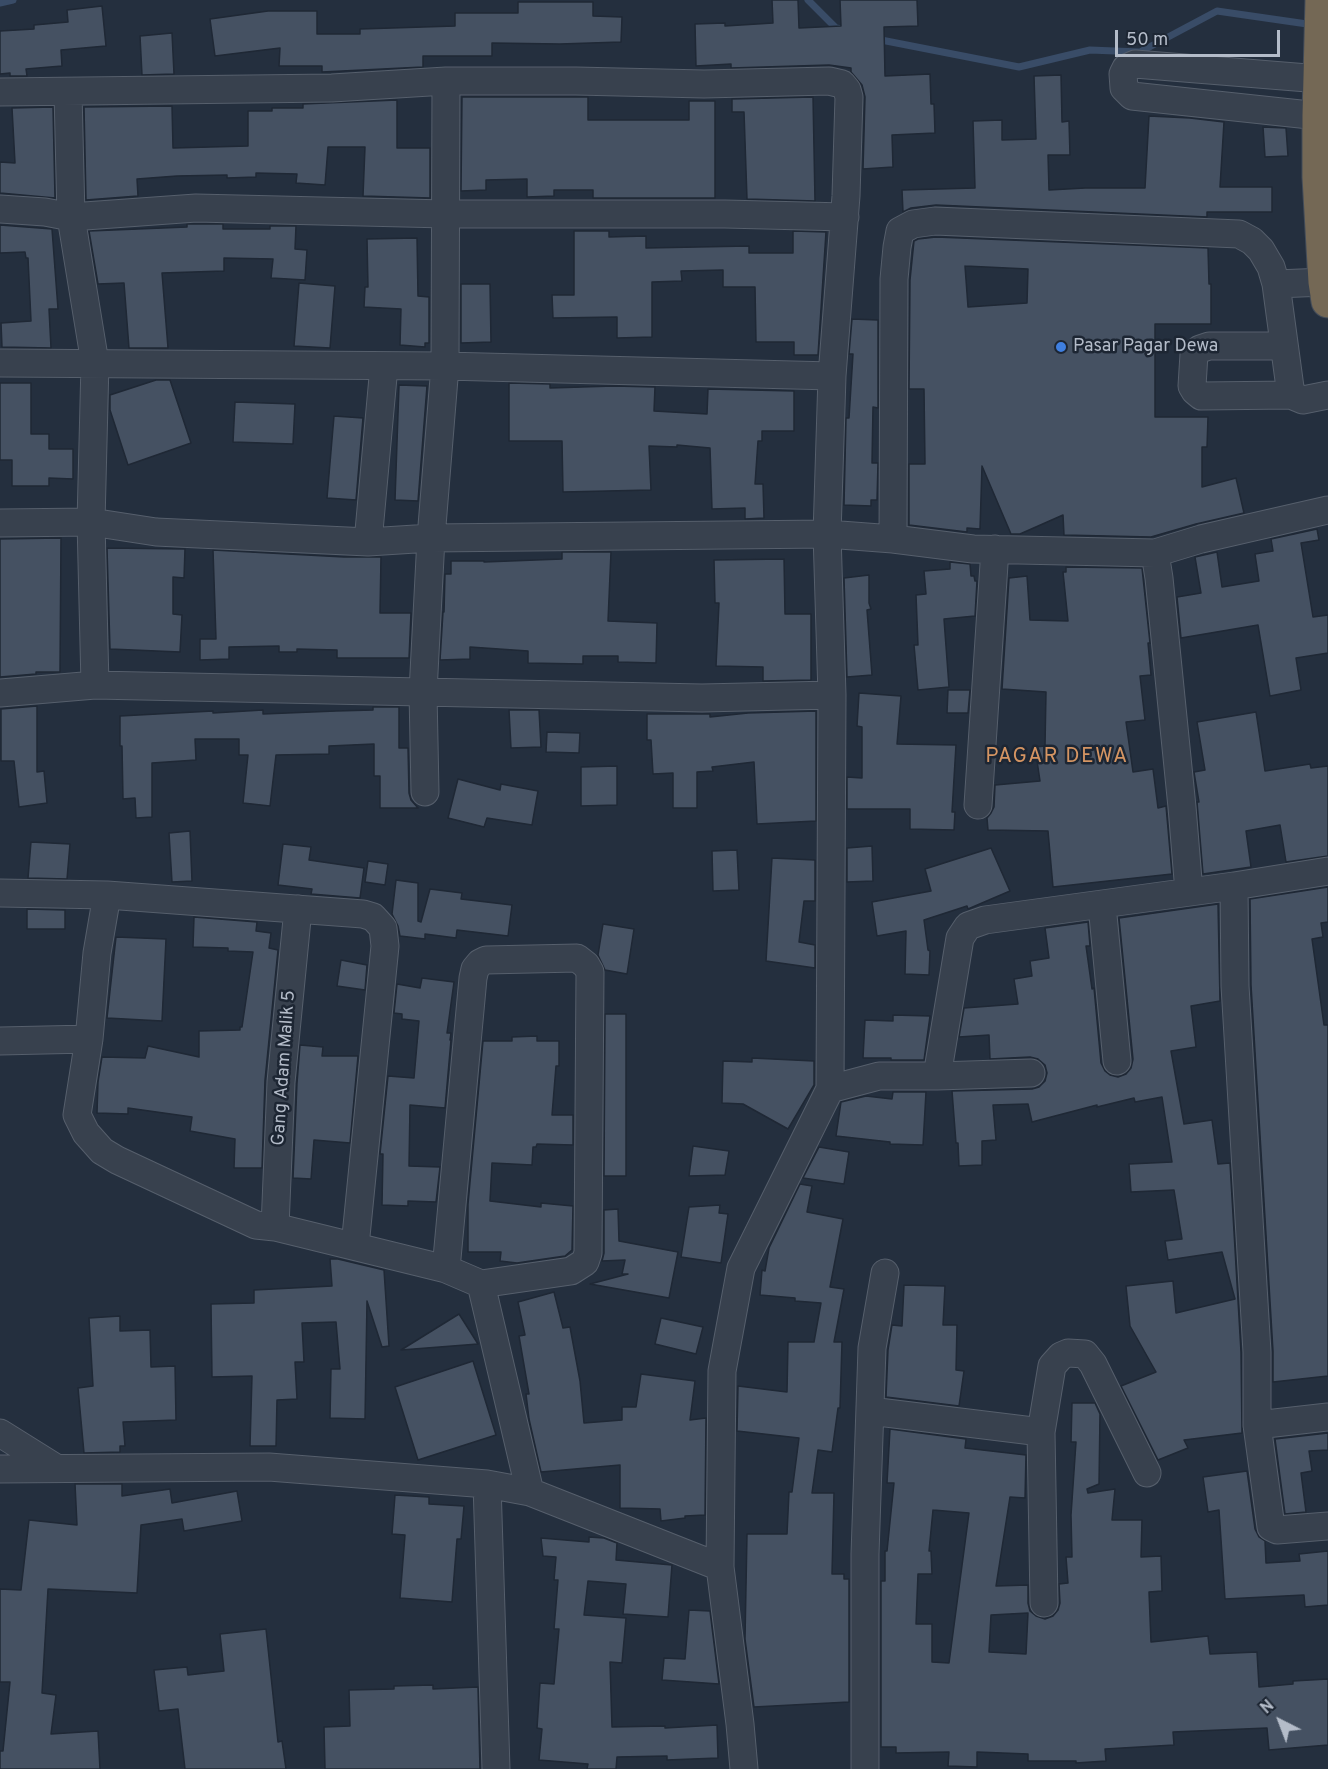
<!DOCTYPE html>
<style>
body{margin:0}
#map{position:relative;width:1328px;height:1769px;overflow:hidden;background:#242f3e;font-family:Overpass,sans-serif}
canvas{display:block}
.north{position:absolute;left:1250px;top:1691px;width:60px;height:60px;-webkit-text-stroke:4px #1d2633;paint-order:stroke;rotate:318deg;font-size:16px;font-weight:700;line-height:24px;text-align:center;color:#b4bcc9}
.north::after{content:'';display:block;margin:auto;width:21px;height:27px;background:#b4bcc9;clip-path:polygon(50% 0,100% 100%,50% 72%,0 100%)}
.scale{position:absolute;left:1115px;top:30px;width:165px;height:27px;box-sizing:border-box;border:3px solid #b4bcc9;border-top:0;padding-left:8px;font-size:18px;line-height:21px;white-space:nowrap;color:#b4bcc9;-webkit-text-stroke:4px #1d2633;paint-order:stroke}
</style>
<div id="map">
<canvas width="1328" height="1769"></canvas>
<div class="north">N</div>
<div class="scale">50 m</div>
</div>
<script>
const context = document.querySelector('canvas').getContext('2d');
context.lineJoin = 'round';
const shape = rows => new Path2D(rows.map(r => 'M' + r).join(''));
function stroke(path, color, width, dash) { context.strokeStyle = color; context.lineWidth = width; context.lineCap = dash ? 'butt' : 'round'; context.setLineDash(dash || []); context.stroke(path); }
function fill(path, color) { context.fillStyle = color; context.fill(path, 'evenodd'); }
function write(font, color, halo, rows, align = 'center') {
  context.font = font + ' Overpass,sans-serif'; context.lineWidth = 5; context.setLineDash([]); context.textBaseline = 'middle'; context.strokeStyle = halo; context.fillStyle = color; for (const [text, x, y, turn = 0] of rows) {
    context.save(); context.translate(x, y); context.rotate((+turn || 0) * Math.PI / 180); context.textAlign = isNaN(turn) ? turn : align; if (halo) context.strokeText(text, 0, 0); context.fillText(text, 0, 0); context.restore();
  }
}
stroke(shape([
 [808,0,836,28,842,29],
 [0,3,13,0],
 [876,39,1019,67,1090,50,1140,52,1217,11,1314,25]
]), '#394c67', 7);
const building = shape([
 [772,0,798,0,799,28,841,26,840,0,917,0,918,26,884,27,885,76,930,74,931,104,934,104,935,133,892,135,893,167,863,169,865,97,862,85,851,72,851,68,829,65,731,68,731,64,696,66,695,24,725,23,725,26,773,23,772,0],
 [518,2,593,2,593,16,622,17,621,42,560,44,492,43,492,56,423,56,423,67,322,72,322,66,279,66,280,48,215,56,210,19,268,11,317,11,317,34,360,34,360,29,455,26,455,13,518,13,518,2],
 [102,6,106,46,61,50,62,66,26,69,27,76,10,76,10,73,0,74,0,31,34,29,34,25,68,22,67,10,102,6],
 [172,33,174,74,142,75,140,36,172,33],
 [1061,75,1062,122,1069,121,1070,155,1048,155,1049,190,1085,188,1145,188,1149,116,1190,118,1224,122,1220,187,1272,187,1272,212,1207,212,1207,217,936,205,911,208,903,212,902,190,975,188,973,121,1002,120,1002,140,1036,139,1034,76,1061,75],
 [462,97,588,97,588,120,689,120,689,101,715,101,715,198,593,198,593,190,554,190,554,196,527,197,527,179,486,180,486,190,461,191,462,97],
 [813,97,815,201,747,199,744,112,732,112,732,99,813,97],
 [397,100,397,148,430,148,430,198,363,196,365,147,328,147,325,185,296,183,297,174,256,173,256,177,227,178,227,175,177,176,137,179,138,196,86,200,84,107,172,106,173,148,248,146,248,111,272,111,272,108,303,108,303,104,397,100],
 [53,107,55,198,0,193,0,162,15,163,12,108,53,107],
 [1263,127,1286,128,1288,156,1265,157,1263,127],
 [187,224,223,224,223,229,270,229,270,226,296,226,295,249,307,250,305,280,271,278,273,259,224,258,224,271,162,273,168,348,129,348,124,283,98,284,89,231,187,227,187,224],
 [0,225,52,229,58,309,49,309,51,348,2,347,1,323,31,321,28,258,26,258,25,252,0,253,0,225],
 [574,231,609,231,609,237,646,236,646,248,749,246,749,253,793,253,793,231,826,232,818,355,794,355,794,342,756,342,755,287,723,287,723,270,681,271,682,281,652,282,652,337,617,338,617,317,553,318,552,295,574,295,574,231],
 [936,237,1208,248,1209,284,1211,284,1211,324,1155,324,1155,417,1208,417,1207,447,1202,447,1202,487,1236,478,1244,513,1196,524,1151,537,1064,535,1063,515,1020,534,1011,534,982,466,980,529,967,528,967,532,909,525,909,464,925,464,924,389,909,389,910,280,914,241,918,239,936,237],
 [965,266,1028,269,1027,303,968,307,965,266],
 [417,238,418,296,429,297,429,343,425,343,425,347,400,345,401,309,364,307,365,287,368,287,367,239,417,238],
 [299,283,335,286,330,348,294,346,299,283],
 [461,284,490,284,491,342,461,343,461,284],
 [852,319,878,320,878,408,873,407,872,463,878,463,877,500,871,500,871,506,844,505,846,418,849,418,853,354,849,354,852,319],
 [156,380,170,380,191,443,128,465,110,410,110,395,156,380],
 [0,383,31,383,31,434,49,434,49,449,73,449,73,479,49,478,49,486,12,486,12,460,0,460,0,383],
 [509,383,550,384,550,388,614,386,655,387,654,411,707,414,708,389,794,391,794,431,762,431,762,441,758,441,755,484,763,484,764,518,745,519,745,508,712,509,710,448,677,445,677,447,649,446,651,490,563,492,562,441,509,441,509,383],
 [399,385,427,386,418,501,395,500,399,385],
 [235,402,295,404,293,444,233,442,235,402],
 [334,416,363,418,356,500,327,498,334,416],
 [1317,529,1319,540,1301,543,1313,617,1328,615,1328,653,1296,658,1301,690,1270,696,1258,625,1181,638,1177,597,1201,593,1195,557,1217,552,1222,587,1259,581,1255,554,1273,551,1271,539,1317,529],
 [61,538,60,672,36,672,36,674,0,677,0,539,61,538],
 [107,548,185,549,184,578,173,577,173,614,182,615,180,652,110,649,107,548],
 [213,550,344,557,381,557,380,613,411,613,409,658,337,658,337,650,297,649,297,652,279,652,279,646,229,647,229,659,200,660,200,639,216,639,213,550],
 [562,552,611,552,608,621,657,623,656,663,618,662,618,656,583,656,583,664,528,663,528,651,470,647,470,659,440,660,443,612,444,612,445,574,451,574,451,561,484,561,484,562,562,559,562,552],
 [784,559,785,614,811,614,811,680,763,681,763,667,716,666,719,603,715,603,714,560,784,559],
 [950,562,970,564,971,576,974,576,975,581,977,581,975,616,944,619,949,687,918,690,914,645,918,645,916,595,926,594,924,571,950,569,950,562],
 [1066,567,1142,568,1150,643,1148,643,1151,675,1140,676,1145,720,1126,722,1133,772,1153,769,1158,808,1166,806,1172,874,1053,887,1048,831,988,830,987,818,991,813,994,807,995,785,1040,781,1035,747,1045,746,1046,692,1002,689,1009,578,1027,576,1030,620,1068,621,1063,572,1066,572,1066,567],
 [869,575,869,603,871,609,867,610,872,675,847,677,844,578,869,575],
 [948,690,970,690,968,713,947,713,948,690],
 [859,693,901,696,897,744,956,745,952,812,955,812,954,830,910,829,910,809,847,809,847,777,862,778,862,727,857,726,859,693],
 [37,706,37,772,44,771,47,803,19,807,14,761,1,761,1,709,37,706],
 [373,707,399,707,399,748,408,748,409,793,411,800,418,808,380,808,380,776,374,776,374,744,329,746,329,754,276,755,270,806,243,803,248,755,239,755,239,739,195,739,196,760,152,763,152,817,136,818,135,798,123,799,122,746,120,746,120,716,213,711,213,713,263,710,263,714,336,711,373,710,373,707],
 [509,710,539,710,541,747,511,748,509,710],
 [816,711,816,821,757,824,754,762,712,767,713,771,697,772,697,808,673,808,673,773,653,774,651,740,647,740,647,714,710,714,710,717,748,713,816,711],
 [1256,712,1265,771,1310,764,1311,768,1328,766,1328,856,1286,862,1280,825,1246,831,1251,867,1203,874,1197,802,1199,802,1194,772,1205,770,1197,722,1256,712],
 [547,732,580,733,579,753,546,752,547,732],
 [617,766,617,805,581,806,581,767,617,766],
 [458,779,500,790,501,784,538,791,532,825,487,818,484,827,448,818,458,779],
 [190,831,192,881,172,882,169,833,190,831],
 [31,842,70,844,67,879,28,878,31,842],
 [283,844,311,847,309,860,364,868,360,898,311,894,312,889,278,885,283,844],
 [872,846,873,881,847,882,847,848,872,846],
 [991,848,1010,891,968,909,967,906,924,920,928,950,930,951,929,975,905,974,906,931,877,936,872,902,931,891,925,869,991,848],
 [737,850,739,890,713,891,712,851,737,850],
 [772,858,815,860,815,901,804,901,799,942,815,945,815,968,766,961,772,858],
 [368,861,388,864,385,885,365,882,368,861],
 [396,880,418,883,418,921,421,922,430,889,462,893,461,899,512,905,508,936,457,930,456,938,425,934,425,939,400,936,398,926,392,914,396,880],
 [1328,887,1328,922,1321,923,1323,937,1312,939,1324,1025,1328,1025,1328,1376,1273,1382,1273,1351,1251,985,1250,899,1328,887],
 [1218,904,1220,1001,1191,1006,1196,1047,1171,1051,1184,1124,1212,1120,1218,1164,1230,1163,1241,1352,1242,1433,1184,1440,1188,1448,1158,1460,1121,1386,1156,1372,1130,1326,1126,1286,1173,1281,1176,1313,1235,1299,1222,1252,1168,1260,1165,1241,1182,1239,1174,1190,1131,1192,1129,1164,1172,1162,1162,1097,1135,1102,1134,1098,1097,1107,1097,1105,1032,1122,1028,1104,993,1105,996,1140,982,1141,982,1165,959,1166,958,1143,956,1143,952,1091,1032,1089,1039,1087,1045,1081,1047,1073,1045,1065,1038,1059,1030,1057,990,1059,989,1035,959,1037,964,1008,1018,1004,1014,979,1032,976,1030,961,1049,958,1045,928,1088,922,1090,946,1086,946,1092,989,1094,988,1101,1063,1105,1071,1110,1075,1118,1077,1126,1074,1131,1068,1133,1059,1119,918,1218,904],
 [27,909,65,910,65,929,27,929,27,909],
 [194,917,257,922,256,931,271,933,269,948,278,950,265,1080,262,1168,234,1168,235,1139,190,1131,192,1117,128,1108,128,1114,97,1113,98,1082,102,1057,145,1058,148,1046,199,1057,199,1031,240,1030,240,1027,242,1027,253,952,228,951,228,948,193,947,194,917],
 [603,924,634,929,627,974,605,970,598,955,603,924],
 [116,937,166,939,162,1021,107,1018,116,937],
 [341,960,367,965,365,990,337,986,341,960],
 [422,978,454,982,447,1033,451,1033,450,1040,451,1040,445,1108,410,1105,409,1166,440,1167,436,1202,408,1201,408,1206,382,1205,383,1154,380,1154,388,1076,414,1078,419,1021,402,1019,402,1014,394,1013,397,984,420,988,422,978],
 [605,1014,626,1014,626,1176,604,1176,605,1014],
 [893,1015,930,1016,924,1060,891,1060,891,1058,863,1058,865,1020,893,1021,893,1015],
 [537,1036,537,1041,559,1041,559,1066,556,1066,552,1115,573,1115,573,1145,537,1144,536,1147,533,1147,532,1165,492,1163,490,1201,541,1207,541,1203,573,1206,572,1250,565,1256,517,1263,500,1261,501,1252,468,1252,468,1204,483,1041,512,1041,512,1037,537,1036],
 [300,1045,323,1047,322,1056,358,1056,350,1143,314,1140,311,1179,293,1178,297,1083,300,1045],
 [752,1058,814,1061,814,1085,788,1129,743,1104,722,1103,723,1061,752,1062,752,1058],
 [893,1092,926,1092,923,1145,890,1144,890,1142,836,1136,841,1102,866,1096,892,1099,893,1092],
 [693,1146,729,1151,725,1175,689,1176,693,1146],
 [819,1147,849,1152,844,1184,803,1178,819,1147],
 [800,1184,812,1186,807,1212,843,1219,830,1287,844,1289,834,1342,842,1342,840,1408,838,1408,832,1452,818,1450,812,1493,834,1493,832,1574,844,1574,844,1579,849,1579,849,1702,754,1707,745,1639,747,1534,787,1534,789,1492,792,1492,799,1438,737,1431,738,1386,787,1392,788,1342,814,1342,821,1303,795,1301,795,1298,760,1295,762,1270,765,1271,769,1248,800,1184],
 [720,1205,719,1213,728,1214,721,1263,681,1257,689,1207,720,1205],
 [618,1209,619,1241,678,1252,669,1298,590,1284,628,1274,622,1274,625,1260,602,1261,604,1253,604,1210,618,1209],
 [330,1259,338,1259,384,1270,389,1346,382,1347,367,1301,365,1419,330,1418,331,1369,340,1369,336,1322,302,1323,304,1362,295,1362,297,1399,277,1400,276,1446,250,1446,252,1376,212,1377,211,1304,254,1303,254,1290,332,1286,330,1259],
 [904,1285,945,1286,943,1325,957,1325,956,1370,964,1371,959,1406,886,1397,888,1350,892,1325,902,1326,904,1285],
 [554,1292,563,1328,570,1327,580,1381,584,1423,622,1420,622,1407,636,1407,641,1374,695,1381,690,1420,706,1418,705,1515,685,1516,685,1518,661,1521,660,1509,620,1508,620,1465,541,1472,529,1419,526,1394,529,1394,519,1336,525,1335,518,1302,554,1292],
 [459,1314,478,1344,401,1350,459,1314],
 [120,1316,120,1331,150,1330,151,1367,175,1366,176,1420,123,1422,125,1446,120,1446,120,1452,84,1453,78,1388,93,1386,89,1318,120,1316],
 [661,1318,703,1327,696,1354,655,1344,661,1318],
 [473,1361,496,1435,418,1460,395,1387,473,1361],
 [1072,1403,1095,1403,1100,1414,1099,1484,1087,1489,1088,1493,1115,1489,1112,1520,1142,1520,1141,1557,1161,1556,1162,1591,1149,1592,1151,1642,1208,1636,1210,1654,1257,1652,1259,1687,1293,1684,1293,1681,1328,1679,1328,1745,1269,1750,1267,1728,1173,1732,1174,1745,1105,1749,1106,1761,1076,1763,1076,1761,1028,1761,1028,1754,977,1752,977,1767,948,1766,949,1752,896,1753,896,1747,881,1747,881,1581,885,1581,885,1551,887,1551,894,1483,887,1483,890,1429,966,1439,965,1448,1026,1455,1025,1498,1010,1497,996,1586,1028,1585,1028,1603,1030,1611,1036,1616,1045,1619,1053,1616,1058,1610,1060,1603,1059,1584,1068,1583,1066,1557,1072,1557,1071,1515,1076,1442,1071,1442,1072,1403],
 [933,1510,969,1513,949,1663,932,1662,932,1624,916,1624,918,1574,932,1574,931,1551,929,1551,933,1510],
 [1028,1613,1026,1654,989,1652,991,1615,1028,1613],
 [1328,1433,1328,1450,1309,1451,1312,1471,1301,1473,1306,1512,1285,1514,1275,1439,1328,1433],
 [1247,1471,1255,1529,1259,1537,1265,1541,1266,1563,1300,1561,1299,1554,1328,1551,1328,1605,1305,1607,1304,1595,1225,1599,1219,1510,1208,1512,1203,1477,1247,1471],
 [75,1484,122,1484,122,1496,170,1489,172,1503,237,1491,242,1521,184,1531,182,1519,141,1525,137,1593,48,1589,42,1693,56,1695,51,1734,98,1731,100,1769,0,1769,0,1751,3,1751,10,1682,0,1682,0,1589,21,1590,29,1520,77,1525,75,1484],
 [395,1495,429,1497,429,1504,464,1506,461,1539,457,1539,452,1602,400,1598,405,1535,392,1534,395,1495],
 [589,1537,604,1538,617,1543,616,1560,672,1565,668,1617,623,1614,626,1584,588,1581,584,1615,626,1618,622,1663,610,1662,612,1727,665,1726,665,1728,717,1725,718,1758,667,1760,667,1756,617,1757,616,1769,587,1769,588,1764,539,1760,542,1729,537,1728,540,1683,554,1684,559,1629,554,1629,558,1580,554,1580,556,1557,543,1556,541,1538,589,1542,589,1537],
 [689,1610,710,1611,719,1684,662,1680,664,1658,685,1659,689,1610],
 [266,1629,278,1742,282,1741,286,1769,185,1769,178,1709,159,1711,154,1670,187,1667,188,1675,224,1671,220,1634,266,1629],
 [433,1685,433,1689,478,1687,480,1769,325,1769,324,1727,350,1726,349,1690,394,1689,394,1686,433,1685]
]);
fill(building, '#455162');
stroke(building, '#1f2835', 1.5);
const minor = shape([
 [0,92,332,88,446,81,576,81,704,84,829,81,842,84,847,90,849,97,846,196,832,376,827,534,832,695,830,1089,741,1268,722,1371,720,1567,740,1724,744,1769],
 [68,92,71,217,95,363,91,522,95,685],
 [1319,116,1132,96,1124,88,1123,74,1126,68,1135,64,1320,79],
 [0,209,45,212,71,217,196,208,446,214,725,214,845,217],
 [1276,284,1291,395,1303,400,1328,395],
 [1284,346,1209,346,1200,349,1194,354,1192,386,1195,391,1201,396,1291,395],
 [0,363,445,366,832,376],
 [0,523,91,522,156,532,368,542,431,538,827,534,893,539,973,549,1155,553],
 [893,539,894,279,897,247,900,231,913,224,935,221,1239,234,1252,241,1261,250,1271,267,1276,284,1325,282],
 [368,542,384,366],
 [0,693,95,685,702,698,832,695],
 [425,792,423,692,431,538,445,366,446,81],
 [978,805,995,549],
 [1328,871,1234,886,1235,986,1257,1352,1257,1425,1328,1417],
 [1189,892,1182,807,1159,578,1155,553,1201,539,1328,510],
 [0,893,107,895,363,914,373,917,383,928,385,946,355,1246],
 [107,895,97,953,89,1039,77,1115,86,1133,102,1151,117,1160,256,1225,275,1227,446,1269],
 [1102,905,1117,1061],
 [0,1041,89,1039],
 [937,1076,960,938,968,926,985,920,1234,886],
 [830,1089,879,1076,937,1076,1031,1073],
 [275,1227,281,1082,298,909],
 [481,1284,571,1271,585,1262,588,1253,590,972,586,965,577,958,486,960,480,963,475,969,473,978,446,1269,481,1284,530,1492,720,1567],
 [870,1411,1041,1432,1052,1366,1061,1356,1068,1353,1085,1354,1093,1364,1147,1473],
 [1257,1425,1271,1527,1277,1530,1328,1526],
 [1041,1432,1044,1603],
 [0,1433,56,1468],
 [0,1469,269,1467,487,1484,530,1492],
 [487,1484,496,1769],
 [865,1769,865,1554,872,1348,885,1273]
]);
const highway = shape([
 [1322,0,1319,116,1319,177,1325,282,1328,301]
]);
stroke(minor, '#565f6c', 29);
stroke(highway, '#434c59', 35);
stroke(minor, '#38414e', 27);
stroke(highway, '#746855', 33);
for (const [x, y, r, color] of [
 [1061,347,6,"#3f7fe0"]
]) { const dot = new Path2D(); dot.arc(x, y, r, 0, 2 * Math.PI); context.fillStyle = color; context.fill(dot); stroke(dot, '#1d2633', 2); }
write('18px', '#b4bcc9', '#1d2633', [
 ["Pasar Pagar Dewa",1073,347]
], 'left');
write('18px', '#b4bcc9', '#1d2633', [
 ["Gang Adam Malik 5",285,1068,-86]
]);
context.letterSpacing = '1.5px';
write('21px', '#d59563', '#1d2633', [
 ["PAGAR DEWA",1057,758]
]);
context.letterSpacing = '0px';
</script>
